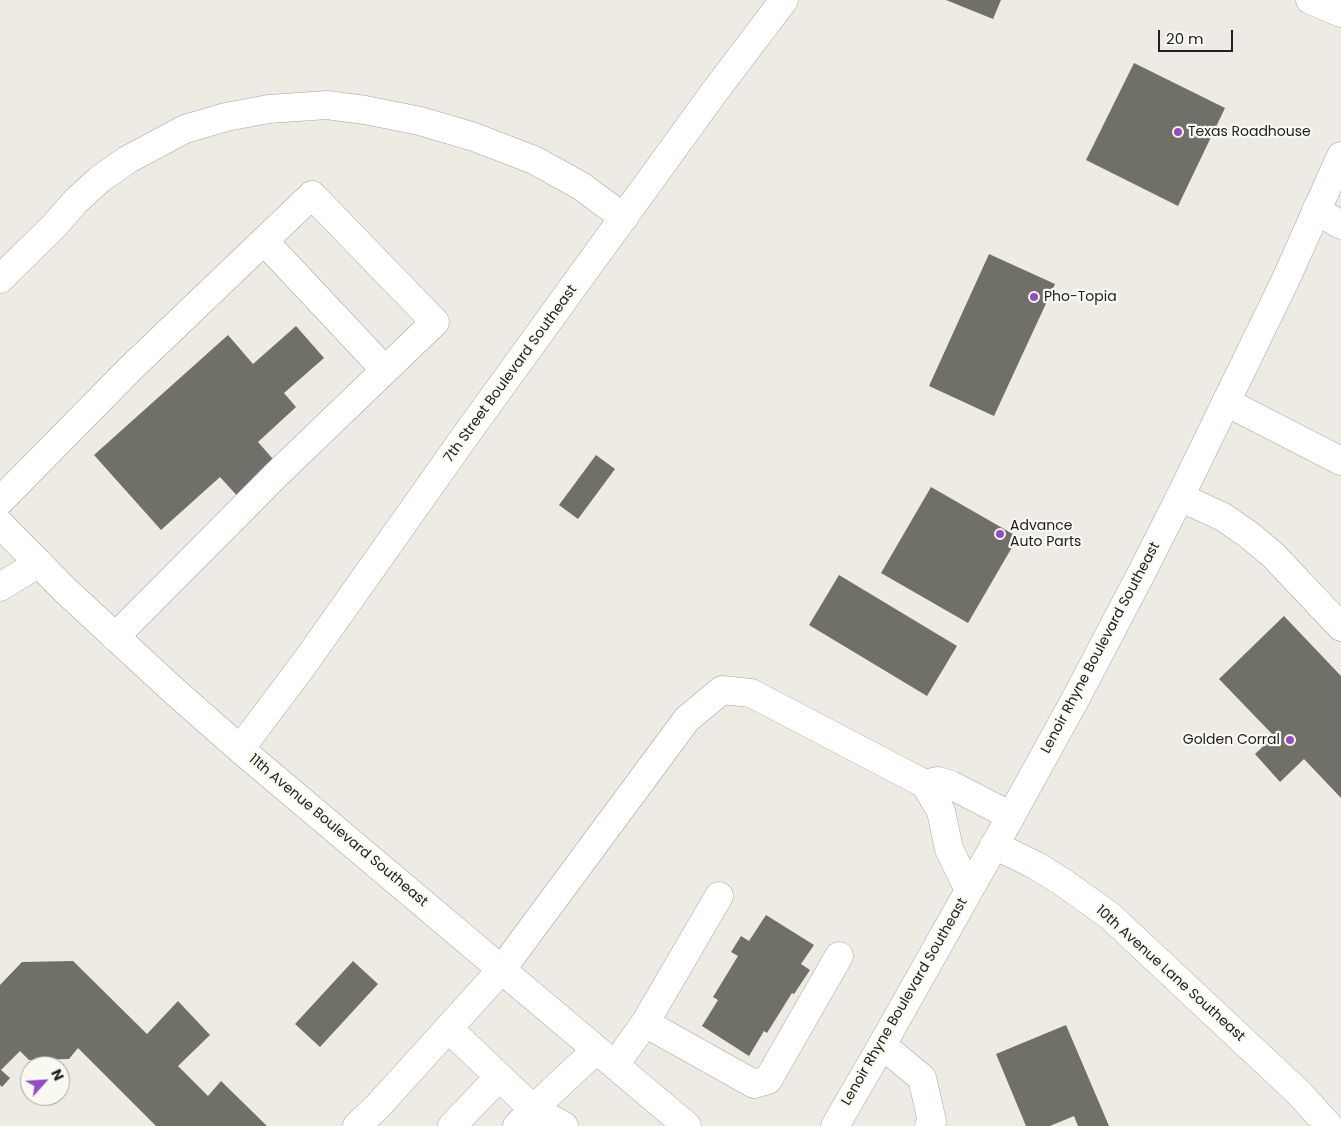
<!DOCTYPE html>
<style>
body{margin:0}
#map{position:relative;width:1341px;height:1126px;overflow:hidden;background:#edebe3;font-family:Poppins,sans-serif}
canvas{display:block}
.north{position:absolute;left:20px;top:1056px;width:50px;height:50px;box-sizing:border-box;background:#faf9f1;border:1px solid #a3a39d;border-radius:50%;rotate:64deg;font-size:14px;font-weight:700;line-height:20px;text-align:center;color:#21211e}
.north::after{content:'';display:block;margin:auto;width:18px;height:22px;background:#914dc1;clip-path:polygon(50% 0,100% 100%,50% 72%,0 100%)}
.scale{position:absolute;left:1158px;top:30px;width:75px;height:22px;box-sizing:border-box;border:2px solid #21211e;border-top:0;padding-left:6px;font-size:15px;line-height:18px;white-space:nowrap;color:#21211e;-webkit-text-stroke:4px #faf9f1;paint-order:stroke}
</style>
<div id="map">
<canvas width="1341" height="1126"></canvas>
<div class="north">N</div>
<div class="scale">20 m</div>
</div>
<script>
const context = document.querySelector('canvas').getContext('2d');
context.lineJoin = 'round';
function fill(path, color) { context.fillStyle = color; context.fill(path, 'evenodd'); }
const shape = rows => new Path2D(rows.map(r => 'M' + r).join(''));
function stroke(path, color, width, dash) { context.strokeStyle = color; context.lineWidth = width; context.lineCap = dash ? 'butt' : 'round'; context.setLineDash(dash || []); context.stroke(path); }
function write(font, color, halo, rows, align = 'center') {
  context.font = font + ' Poppins,sans-serif'; context.lineWidth = 4.5; context.setLineDash([]); context.textBaseline = 'middle'; context.strokeStyle = halo; context.fillStyle = color; for (const [text, x, y, turn = 0] of rows) {
    context.save(); context.translate(x, y); context.rotate((+turn || 0) * Math.PI / 180); context.textAlign = isNaN(turn) ? turn : align; if (halo) context.strokeText(text, 0, 0); context.fillText(text, 0, 0); context.restore();
  }
}
fill(shape([
 [946,0,1001,0,993,19],
 [1134,63,1225,108,1178,206,1086,160],
 [989,254,1055,284,994,416,929,386],
 [296,326,324,358,284,393,296,407,258,442,279,466,241,500,220,477,161,530,94,455,228,335,253,364],
 [596,455,615,469,578,519,559,505],
 [931,487,1018,537,968,623,881,573],
 [839,575,957,646,927,696,809,625],
 [1284,616,1341,676,1341,798,1304,759,1280,782,1255,754,1274,736,1219,679],
 [766,915,814,945,801,964,810,970,794,994,792,993,767,1033,764,1031,749,1056,702,1026,718,1000,713,997,738,956,731,952,741,936,749,941],
 [73,961,147,1034,178,1001,210,1035,178,1066,208,1096,221,1081,267,1126,156,1126,78,1048,69,1059,29,1060,20,1051,1,1070,10,1078,2,1087,0,1085,0,985,22,962],
 [353,961,378,984,320,1047,295,1024],
 [1066,1025,1109,1126,1078,1126,1074,1116,1050,1126,1026,1126,996,1054]
]), '#706f68');
const minor = shape([
 [1310,0,1341,13],
 [1316,210,1341,225],
 [264,241,385,370],
 [0,279,54,226,76,201,100,179,127,160,185,129,226,117,269,109,327,105,365,110,420,121,474,137,534,160,581,186,624,218],
 [1226,402,1341,461],
 [1180,497,1223,517,1249,535,1273,555,1341,627],
 [0,501,132,367,312,195,435,322,277,474,115,637],
 [0,524,66,591,173,690,240,749,687,1126],
 [0,587,39,563],
 [240,749,304,664,468,432,715,91,784,0],
 [925,784,938,781,951,785,1011,816],
 [994,845,1035,865,1061,881,1110,916,1298,1092,1329,1126],
 [645,1023,754,1084,768,1080,839,956],
 [448,1028,533,1109,564,1126],
 [882,1045,922,1078,932,1121,929,1126],
 [615,1065,645,1023,719,896],
 [357,1126,378,1106,502,969,687,719,722,690,751,693,925,784,941,811,949,849,969,890],
 [452,1126,499,1077],
 [517,1126,533,1109,596,1050]
]);
const major = shape([
 [835,1126,882,1045,1011,816,1076,698,1142,572,1180,497,1285,281,1341,156]
]);
stroke(minor, '#a7a59e', 29);
stroke(major, '#a7a59e', 29);
stroke(minor, '#fff', 28);
stroke(major, '#fff', 28);
for (const [x, y, r, color] of [
 [1178,132,5,"#914dc1"],
 [1034,297,5,"#914dc1"],
 [1000,534,5,"#914dc1"],
 [1290,740,5,"#914dc1"]
]) { const dot = new Path2D(); dot.arc(x, y, r, 0, 2 * Math.PI); context.fillStyle = color; context.fill(dot); stroke(dot, '#faf9f1', 2); }
write('14px', '#21211e', '#faf9f1', [
 ["Texas Roadhouse",1188,132],
 ["Pho-Topia",1044,297],
 ["Advance",1010,526],
 ["Auto Parts",1010,542],
 ["Golden Corral",1280,740,"right"]
], 'left');
write('14px', '#21211e', '#faf9f1', [
 ["7th Street Boulevard Southeast",511,374,-54],
 ["Lenoir Rhyne Boulevard Southeast",1101,648,-62],
 ["11th Avenue Boulevard Southeast",338,831,40],
 ["10th Avenue Lane Southeast",1170,974,42],
 ["Lenoir Rhyne Boulevard Southeast",905,1002,-60]
]);
</script>
